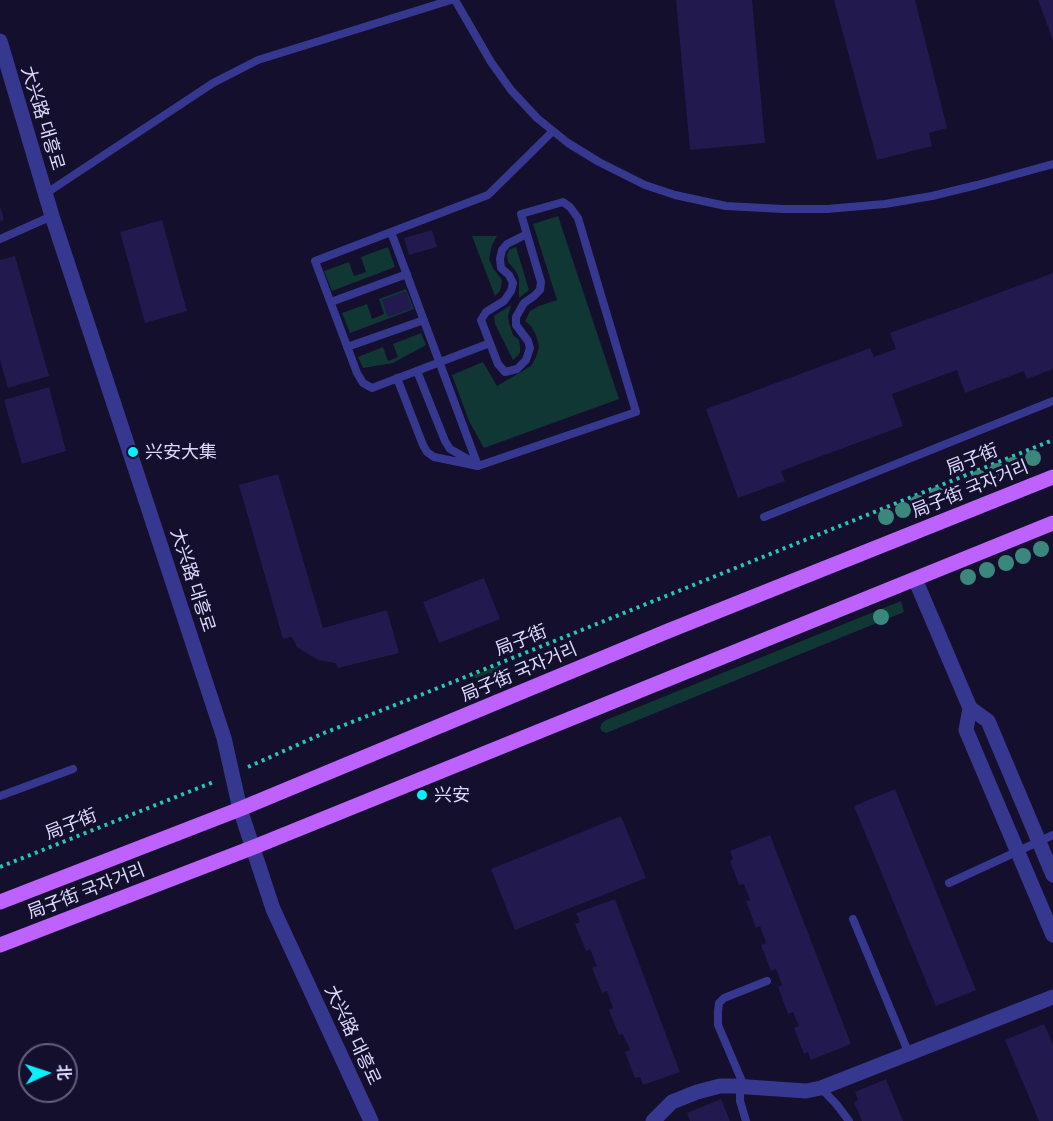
<!DOCTYPE html>
<meta charset="utf-8">
<style>
body{margin:0}
#map{position:relative;width:1053px;height:1121px;overflow:hidden;background:#130f2c;font-family:"Exo 2","Noto Sans SC",sans-serif}
canvas{display:block}
.north{position:absolute;left:18px;top:1043px;width:60px;height:60px;box-sizing:border-box;background:#130f2c;border:2px solid #646080;border-radius:50%;rotate:87deg;font-size:16px;font-weight:700;line-height:24px;text-align:center;color:#dddaff}
.north::after{content:'';display:block;margin:auto;width:21px;height:27px;background:#06f1ff;clip-path:polygon(50% 0,100% 100%,50% 72%,0 100%)}
</style>
<div id="map">
<canvas width="1053" height="1121"></canvas>
<div class="north">北</div>
</div>
<script>
const context = document.querySelector('canvas').getContext('2d');
context.lineJoin = 'round';
function fill(path, color) { context.fillStyle = color; context.fill(path, 'evenodd'); }
const shape = rows => new Path2D(rows.map(r => 'M' + r).join(''));
function stroke(path, color, width, dash) { context.strokeStyle = color; context.lineWidth = width; context.lineCap = dash ? 'butt' : 'round'; context.setLineDash(dash || []); context.stroke(path); }
function write(font, color, halo, rows, align = 'center') {
  context.font = font + ' "Exo 2","Noto Sans SC","Noto Sans KR",sans-serif'; context.lineWidth = 6; context.setLineDash([]); context.textBaseline = 'middle'; context.strokeStyle = halo; context.fillStyle = color; for (const [text, x, y, turn = 0] of rows) {
    context.save(); context.translate(x, y); context.rotate((+turn || 0) * Math.PI / 180); context.textAlign = isNaN(turn) ? turn : align; if (halo) context.strokeText(text, 0, 0); context.fillText(text, 0, 0); context.restore();
  }
}
fill(shape([
 [558,216,619,399,484,448,469,421,452,375,483,362,497,386,531,366,536,357,539,347,536,335,531,326,525,321,530,311,539,306,557,300,533,224],
 [472,236,497,236,492,245,489,259,493,268,502,280,500,291,495,296],
 [388,247,395,267,332,291,324,271,349,262,354,276,366,272,361,257],
 [516,247,529,290,519,298,519,278,515,270,508,262,507,255,509,250],
 [406,289,414,309,350,333,342,313,367,304,372,319,384,314,379,299],
 [511,305,508,316,509,323,513,335,519,340,520,347,520,353,513,360,495,324,494,316],
 [421,333,426,345,393,363,363,368,358,357,383,347,388,361,398,357,393,344],
 [901,601,904,612,611,731,606,733,602,731,600,728,602,723,606,720],
 [502,664,479,685,474,675]
]), '#113734');
fill(shape([
 [676,0,752,0,765,143,690,150],
 [834,0,915,0,947,128,929,133,932,146,877,160],
 [1038,0,1053,0,1053,40],
 [0,206,4,220,0,221],
 [162,220,187,311,145,323,120,232],
 [432,230,437,247,409,255,404,238],
 [15,256,49,376,8,388,0,360,0,260],
 [1053,273,1053,369,1027,379,1024,371,965,393,957,370,892,394,903,426,781,471,785,481,738,498,706,409,870,348,874,357,896,349,890,333],
 [406,291,412,308,388,317,382,300],
 [49,387,66,451,22,464,4,400],
 [278,474,323,628,387,610,399,653,338,668,335,663,318,660,297,647,292,637,283,639,239,485],
 [484,578,500,619,439,643,423,602],
 [895,789,976,990,936,1006,854,806],
 [621,816,646,878,515,930,491,869],
 [770,835,851,1044,811,1060,808,1052,804,1054,794,1028,799,1026,793,1012,788,1014,778,987,782,985,776,969,771,971,761,945,766,943,760,926,756,928,746,901,750,900,744,884,739,885,730,861,733,859,730,851],
 [615,899,680,1072,643,1085,640,1077,635,1078,625,1052,630,1050,623,1034,619,1035,609,1010,613,1008,607,991,602,993,592,968,597,966,590,949,586,951,575,924,580,922,576,913],
 [1044,1024,1053,1044,1053,1121,1039,1121,1005,1040],
 [886,1079,903,1121,862,1121,854,1102,858,1100,855,1092],
 [721,1099,730,1121,690,1121,687,1113]
]), '#22194f');
stroke(shape([
 [248,767,324,733,423,694,1053,440],
 [0,867,216,781]
]), '#26c7b7', 4, [3, 4.5]);
stroke(shape([
 [455,0,491,62,511,90,537,118,568,143,599,162,645,185,675,195,726,206,783,209,827,209,885,204,932,196,977,185,1053,164],
 [45,194,213,83,258,60,451,0],
 [391,232,478,466,636,412,578,218,570,207,563,202,521,214,541,282,540,290,534,296,524,303,516,317,516,325,528,341,530,348,526,360,517,369,505,372,498,364,481,320,486,312,504,301,511,291,513,283,509,275,501,268,500,259,502,250,507,244,527,234],
 [0,239,52,216],
 [331,302,407,274],
 [490,343,372,388,363,383,357,373,315,261,488,195,553,131],
 [347,347,424,320],
 [417,371,445,441,450,449,473,462],
 [397,378,423,445,427,452,434,457,478,466],
 [764,517,1053,401],
 [0,796,73,769],
 [949,883,1053,835],
 [853,919,909,1054],
 [740,1086,740,1101,746,1121],
 [744,1086,718,1025,718,1011,719,1003,724,998,767,981],
 [821,1088,837,1105,849,1121]
]), '#36378f', 8);
stroke(shape([
 [915,579,970,708,966,730,1053,935],
 [970,708,988,721,1053,875],
 [653,1121,672,1102,697,1092,720,1086,734,1086,806,1091,821,1088,1053,997]
]), '#36378f', 15);
stroke(shape([
 [0,41,52,216,224,738,240,809,273,909,371,1121]
]), '#36378f', 15);
stroke(shape([
 [0,902,240,809,668,631,1053,477],
 [0,945,254,847,1053,523]
]), '#bd61ff', 15);
context.fillStyle = '#3b877d';
for (const [x, y] of [
 [1033,458],
 [1013,465],
 [997,471],
 [979,478],
 [937,495],
 [918,503],
 [903,510],
 [886,517],
 [1041,549],
 [1023,556],
 [1006,563],
 [987,570],
 [968,577],
 [881,617]
]) { context.beginPath(); context.arc(x, y, 8, 0, 2 * Math.PI); context.fill(); }
for (const [x, y, r, color] of [
 [133,452,6,"#06f1ff"],
 [422,795,6,"#06f1ff"]
]) { const dot = new Path2D(); dot.arc(x, y, r, 0, 2 * Math.PI); context.fillStyle = color; context.fill(dot); stroke(dot, '#130f2c', 2); }
write('18px', '#dddaff', '#130f2c', [
 ["大兴路 대흥로",43,118,73],
 ["局子街",972,459,-22],
 ["局子街 국자거리",970,489,-22],
 ["大兴路 대흥로",193,580,72],
 ["局子街",521,640,-22],
 ["局子街 국자거리",519,672,-23],
 ["局子街",71,824,-22],
 ["局子街 국자거리",86,891,-21],
 ["大兴路 대흥로",353,1035,65]
]);
write('18px', '#dddaff', '#130f2c', [
 ["兴安大集",145,452],
 ["兴安",434,795]
], 'left');
</script>
